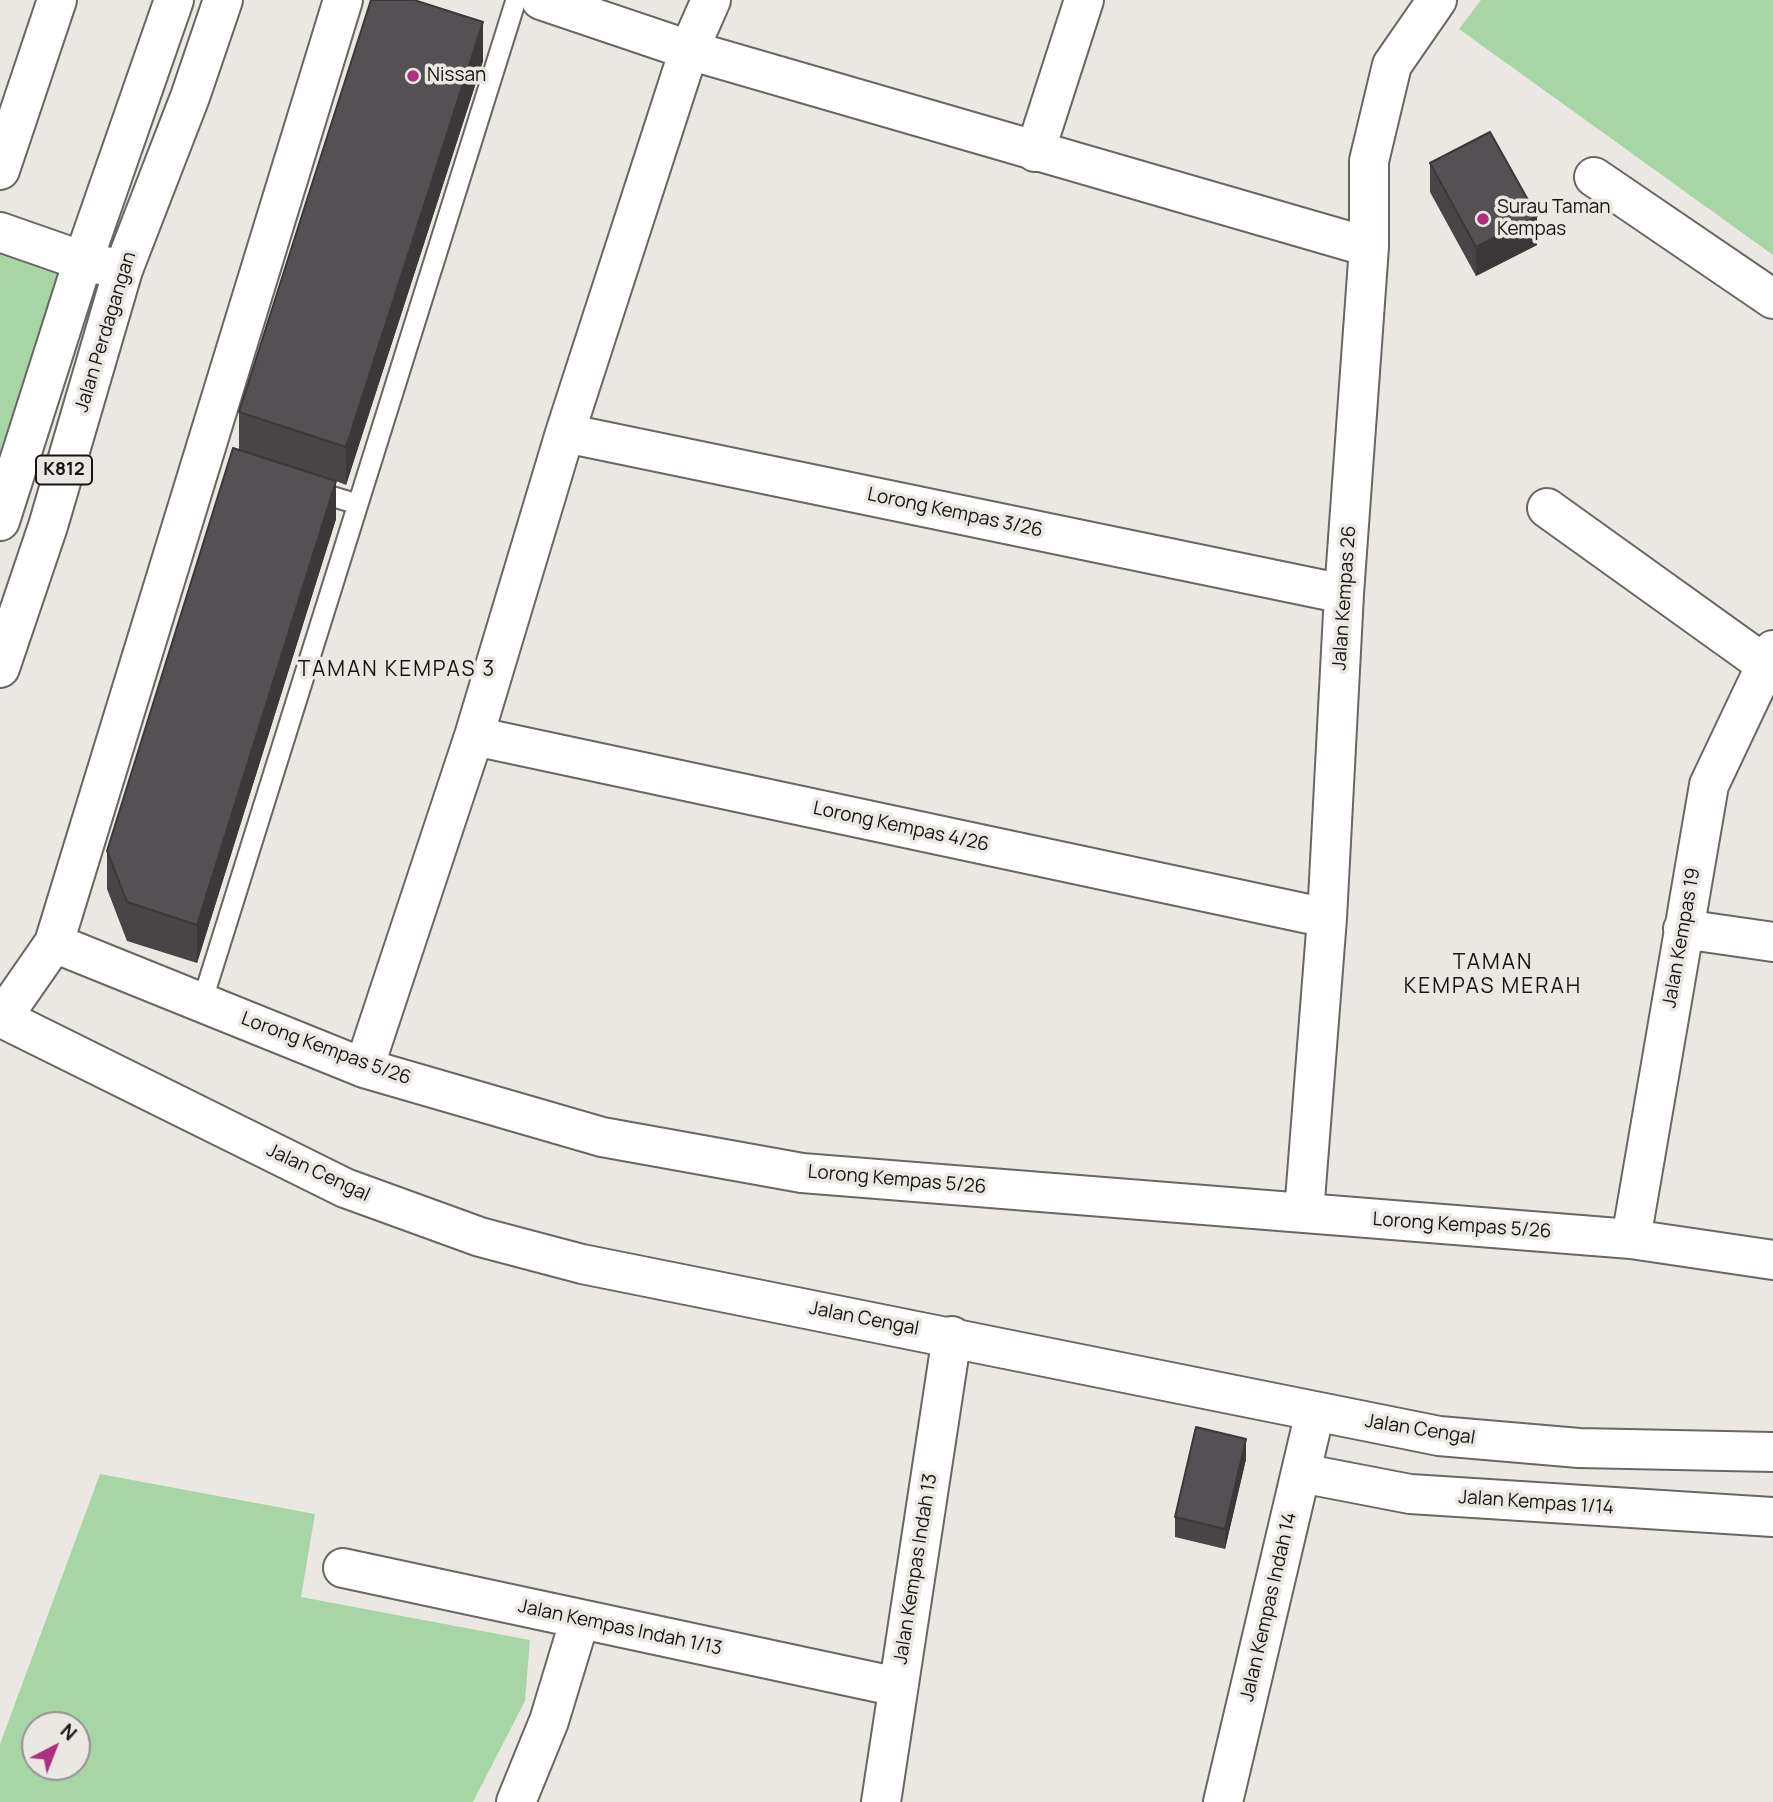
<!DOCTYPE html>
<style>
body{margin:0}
#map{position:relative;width:1773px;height:1802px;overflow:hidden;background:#ebe8e3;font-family:Manrope,sans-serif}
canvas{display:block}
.north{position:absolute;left:21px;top:1711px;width:70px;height:70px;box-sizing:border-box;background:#ebe8e3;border:2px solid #95938f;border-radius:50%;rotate:42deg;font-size:19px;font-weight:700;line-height:28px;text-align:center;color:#151412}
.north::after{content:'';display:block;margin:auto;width:24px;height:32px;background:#ad2f7f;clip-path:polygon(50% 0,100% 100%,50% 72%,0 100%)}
</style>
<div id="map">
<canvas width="1773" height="1802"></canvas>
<div class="north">N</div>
</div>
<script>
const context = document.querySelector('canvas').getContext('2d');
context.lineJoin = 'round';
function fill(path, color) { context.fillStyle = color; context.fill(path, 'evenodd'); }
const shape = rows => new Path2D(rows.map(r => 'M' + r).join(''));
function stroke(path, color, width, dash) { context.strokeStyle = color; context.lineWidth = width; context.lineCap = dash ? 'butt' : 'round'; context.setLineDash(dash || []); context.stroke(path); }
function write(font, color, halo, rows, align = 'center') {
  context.font = font + ' Manrope,sans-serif'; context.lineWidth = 7; context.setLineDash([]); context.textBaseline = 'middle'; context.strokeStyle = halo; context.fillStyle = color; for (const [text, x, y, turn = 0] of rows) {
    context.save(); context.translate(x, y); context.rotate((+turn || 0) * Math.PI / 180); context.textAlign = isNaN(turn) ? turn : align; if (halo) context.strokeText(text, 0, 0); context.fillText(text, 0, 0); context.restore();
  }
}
fill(shape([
 [1481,0,1773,0,1773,255,1459,29],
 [0,232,83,261,0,522],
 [100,1474,315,1514,301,1597,530,1640,525,1701,473,1802,0,1802,0,1744],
 [35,1725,77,1725,77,1767,35,1767]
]), '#a8d5a6');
const service = shape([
 [311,490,357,504],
 [202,1002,516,0]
]);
const minor = shape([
 [541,0,689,50,1369,247],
 [1035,152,1084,0],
 [0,170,57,0],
 [1594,177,1773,299],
 [0,232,83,261,123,270],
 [565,433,1344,594],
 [1547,508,1766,665],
 [474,736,1327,918],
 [1683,929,1773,942],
 [54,943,364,1068,602,1137,802,1173,1631,1239,1773,1260],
 [2,1018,54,943,343,0],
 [364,1068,474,736,565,433,689,50,711,0],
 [1304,1213,1327,918,1344,594,1369,247,1369,161,1392,65,1437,0],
 [1631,1239,1709,785,1773,650],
 [1301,1473,1410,1494,1773,1517],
 [343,1568,898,1687],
 [516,1802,549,1721,580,1619],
 [881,1802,952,1336],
 [1223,1802,1315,1412]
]);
const tertiary = shape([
 [0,1017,345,1188,480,1237,582,1264,1439,1436,1579,1448,1773,1452]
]);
const primary = shape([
 [0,521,83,261,174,0],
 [0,668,48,526,123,270,190,97,223,0]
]);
stroke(service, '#696762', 23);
stroke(minor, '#696762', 42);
stroke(tertiary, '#696762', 42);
stroke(primary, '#696762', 42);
stroke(service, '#fff', 19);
stroke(minor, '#fff', 38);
stroke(tertiary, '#fff', 38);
stroke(primary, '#fff', 38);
fill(shape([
 [483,61,346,485,336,481,336,519,197,963,127,941,107,889,107,851,239,450,239,412],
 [1430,163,1537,245,1476,276,1430,192],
 [1246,1459,1225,1549,1175,1537,1175,1517]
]), '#494547');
fill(shape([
 [483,22,483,61,346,485,346,447],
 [1537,216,1537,245,1476,276,1476,247],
 [336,481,336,519,197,963,197,925],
 [1246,1439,1246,1459,1225,1549,1225,1529]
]), '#3c383a');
const building = shape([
 [371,0,414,0,483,22,346,447,239,412,371,0],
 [1490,132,1537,216,1476,247,1430,163,1490,132],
 [233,448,336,481,197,925,127,902,107,851,233,448],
 [1196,1427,1246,1439,1225,1529,1175,1517,1196,1427]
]);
fill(building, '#555053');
stroke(building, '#3c383a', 2);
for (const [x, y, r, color] of [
 [413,76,7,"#ad2f7f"],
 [1483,219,7,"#ad2f7f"]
]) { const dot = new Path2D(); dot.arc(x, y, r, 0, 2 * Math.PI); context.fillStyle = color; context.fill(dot); stroke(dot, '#ebe8e3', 2.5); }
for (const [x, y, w] of [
 [64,470,56]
]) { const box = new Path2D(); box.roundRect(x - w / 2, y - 14.5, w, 29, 5); context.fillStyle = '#ebe8e3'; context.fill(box); stroke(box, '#151412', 2); }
write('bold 18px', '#151412', null, [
 ["K812",64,470]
]);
write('19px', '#151412', '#ebe8e3', [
 ["Nissan",427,76],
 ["Surau Taman",1497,208],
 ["Kempas",1497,230]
], 'left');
write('19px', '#151412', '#ebe8e3', [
 ["Jalan Perdagangan",106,332,-73],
 ["Lorong Kempas 3/26",955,513,12],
 ["Jalan Kempas 26",1345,598,-86],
 ["Lorong Kempas 4/26",901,827,12],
 ["Jalan Kempas 19",1682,938,-80],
 ["Lorong Kempas 5/26",326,1049,20],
 ["Jalan Cengal",318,1173,25],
 ["Lorong Kempas 5/26",897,1180,5],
 ["Lorong Kempas 5/26",1462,1226,4],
 ["Jalan Cengal",864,1319,11],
 ["Jalan Cengal",1420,1430,9],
 ["Jalan Kempas 1/14",1536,1503,4],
 ["Jalan Kempas Indah 13",916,1569,-81],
 ["Jalan Kempas Indah 14",1269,1607,-77],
 ["Jalan Kempas Indah 1/13",620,1628,12]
]);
context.letterSpacing = '2px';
write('21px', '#151412', '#ebe8e3', [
 ["TAMAN KEMPAS 3",397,670],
 ["TAMAN",1493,963],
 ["KEMPAS MERAH",1493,987]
]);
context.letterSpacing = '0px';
</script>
